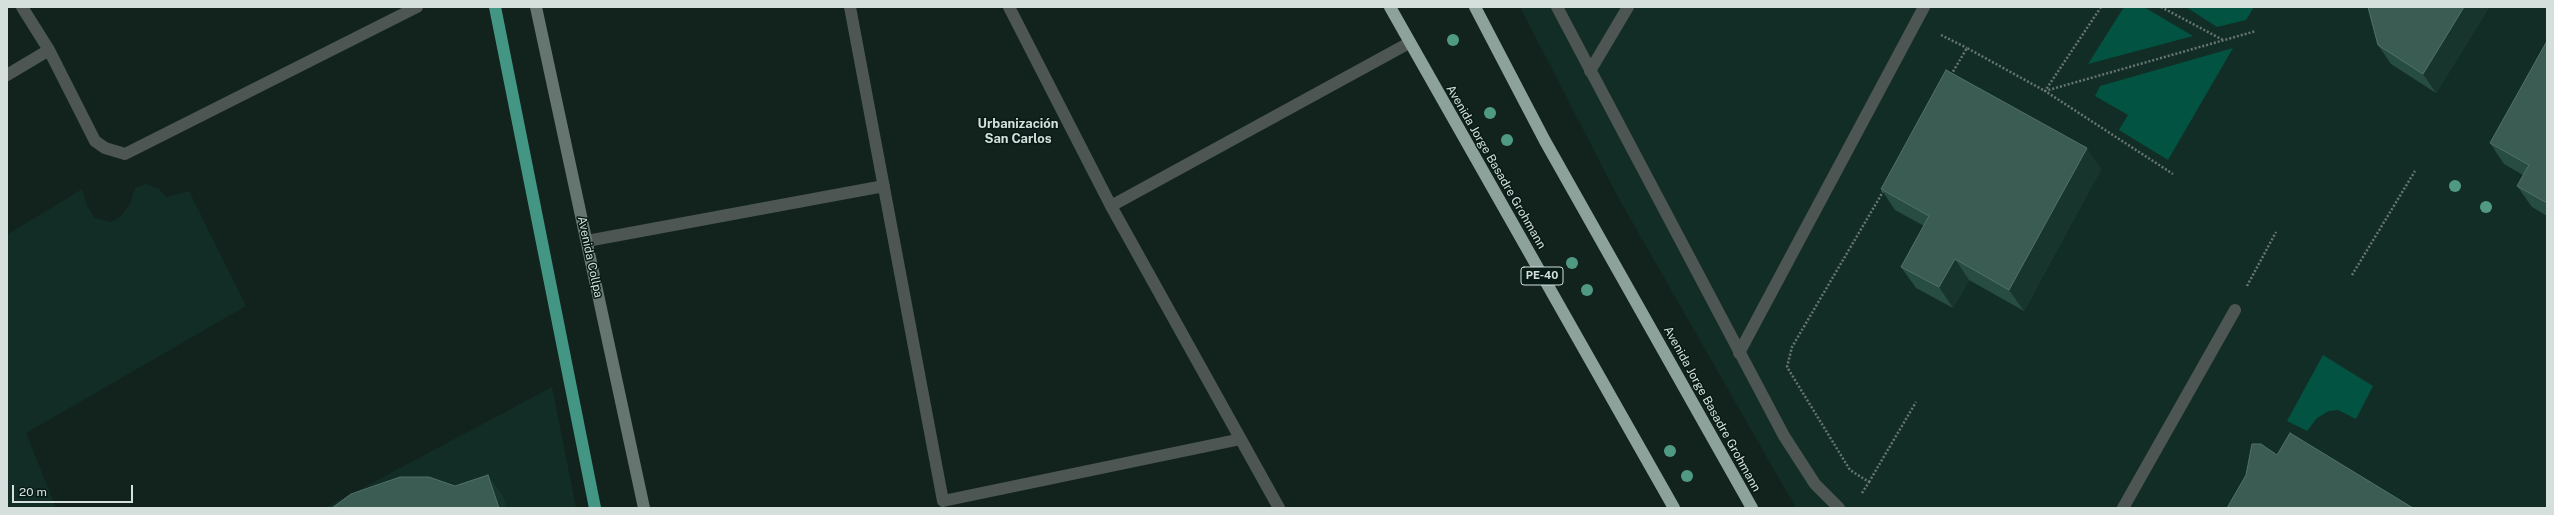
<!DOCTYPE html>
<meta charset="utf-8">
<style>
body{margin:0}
#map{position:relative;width:2554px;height:515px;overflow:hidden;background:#12231e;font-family:"Public Sans",sans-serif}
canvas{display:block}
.frame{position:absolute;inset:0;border:8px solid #d5e0dc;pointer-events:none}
.scale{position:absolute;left:12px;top:485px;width:121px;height:18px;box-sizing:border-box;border:2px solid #d5e0dc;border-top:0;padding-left:5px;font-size:12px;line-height:14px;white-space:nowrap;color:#d5e0dc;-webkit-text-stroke:3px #081a15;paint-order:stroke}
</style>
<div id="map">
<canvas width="2554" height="515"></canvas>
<div class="frame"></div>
<div class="scale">20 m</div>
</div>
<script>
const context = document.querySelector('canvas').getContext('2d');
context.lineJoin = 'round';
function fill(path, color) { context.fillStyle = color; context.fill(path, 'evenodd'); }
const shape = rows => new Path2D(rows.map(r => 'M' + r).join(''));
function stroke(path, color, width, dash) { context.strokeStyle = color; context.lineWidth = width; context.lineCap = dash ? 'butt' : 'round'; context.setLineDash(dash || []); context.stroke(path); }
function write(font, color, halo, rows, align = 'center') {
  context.font = font + ' "Public Sans",sans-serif'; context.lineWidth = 3; context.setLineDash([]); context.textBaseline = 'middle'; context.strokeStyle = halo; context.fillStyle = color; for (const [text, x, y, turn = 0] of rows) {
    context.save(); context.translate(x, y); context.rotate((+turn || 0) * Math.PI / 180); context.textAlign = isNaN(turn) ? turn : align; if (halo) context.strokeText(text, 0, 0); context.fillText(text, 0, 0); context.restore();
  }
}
fill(shape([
 [1520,7,2547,7,2547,508,1796,508,1618,197],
 [146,184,159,189,166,197,189,191,246,306,26,433,56,508,7,508,7,235,82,189,87,206,95,218,111,222,120,217,130,204,135,188],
 [552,387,576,508,325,508]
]), '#122d25');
fill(shape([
 [2124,7,2144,7,2193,36,2088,64],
 [2186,7,2254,7,2246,20,2217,27],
 [2233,48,2168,160,2119,130,2128,115,2095,96,2100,86],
 [2323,355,2373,386,2356,419,2338,410,2329,411,2317,418,2307,431,2287,421]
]), '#025342');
stroke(shape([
 [495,7,595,508]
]), '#439684', 12);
stroke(shape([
 [2101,7,2045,91,2173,174],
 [2161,7,2223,40],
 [1941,35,1967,48],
 [1951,75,1967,48,2045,91,2256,31],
 [2352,275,2415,171],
 [2247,286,2276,232],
 [1869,482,1916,402],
 [1862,493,1869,482,1850,470,1787,367,1792,347,1884,190]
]), '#677671', 2.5, [2, 2]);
stroke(shape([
 [1557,7,1784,436,1815,484,1839,508],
 [1590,71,1628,7],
 [1739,353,1924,7],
 [2123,508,2235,310]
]), '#4d5653', 12);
stroke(shape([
 [22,7,49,50,95,141,105,148,125,154,417,7],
 [850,7,943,501,1241,439],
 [1009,7,1111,206,1279,508],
 [7,75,49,50],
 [1111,206,1409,43],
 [587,241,884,186]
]), '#4d5653', 12);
stroke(shape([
 [536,7,644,508]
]), '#677570', 12);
stroke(shape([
 [1390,7,1674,508],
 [1475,7,1545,141,1752,508]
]), '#8da29b', 12);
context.fillStyle = '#509a84';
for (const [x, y] of [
 [1453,40],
 [1490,113],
 [1507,140],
 [2455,186],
 [2486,207],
 [1572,263],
 [1587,290],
 [1670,451],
 [1687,476]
]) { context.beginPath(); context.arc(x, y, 6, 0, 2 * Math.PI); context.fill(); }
fill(shape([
 [2368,7,2489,7,2436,93,2391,64,2378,45],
 [2547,41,2547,216,2532,207,2517,186,2523,175,2504,164,2490,143],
 [2101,169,2024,311,1969,280,1953,308,1916,288,1901,267,1924,226,1895,210,1881,189]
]), '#274c42');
fill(shape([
 [2464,7,2489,7,2436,93,2423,74],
 [2087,148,2101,169,2024,311,2009,290],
 [1955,259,1969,280,1953,308,1939,287],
 [488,475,503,496,507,508,499,508]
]), '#17352c');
const building = shape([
 [2368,7,2464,7,2423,74,2378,45,2368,7],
 [2547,41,2547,203,2517,186,2529,165,2490,143,2547,41],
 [1946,70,2087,148,2009,290,1955,259,1939,287,1901,267,1929,216,1881,189,1946,70],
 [2290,433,2413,508,2227,508,2246,475,2252,444,2261,444,2277,455,2290,433],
 [488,475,499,508,332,508,351,494,400,477,429,477,455,486,488,475]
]);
fill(building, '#3a5c52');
stroke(building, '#527168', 1);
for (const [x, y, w] of [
 [1542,276,42]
]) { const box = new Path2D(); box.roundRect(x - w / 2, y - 9, w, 18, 3); context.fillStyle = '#081a15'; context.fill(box); stroke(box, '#d5e0dc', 1); }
write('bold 11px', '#d5e0dc', null, [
 ["PE-40",1542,276]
]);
write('12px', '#d5e0dc', '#081a15', [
 ["Avenida Jorge Basadre Grohmann",1496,167,60],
 ["Avenida Collpa",590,257,78],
 ["Avenida Jorge Basadre Grohmann",1712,409,61]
]);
write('bold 13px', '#d5e0dc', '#081a15', [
 ["Urbanización",1018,124],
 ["San Carlos",1018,139]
]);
</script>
